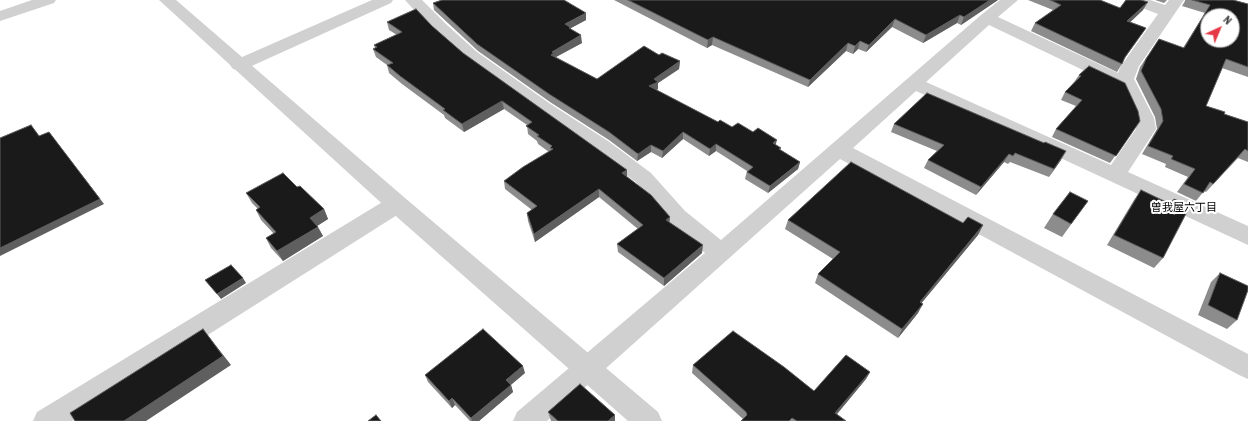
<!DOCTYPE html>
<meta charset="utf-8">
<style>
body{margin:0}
#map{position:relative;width:1248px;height:421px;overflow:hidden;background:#fff;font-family:"Archivo Narrow",sans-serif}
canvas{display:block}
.north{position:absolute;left:1200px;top:8px;width:40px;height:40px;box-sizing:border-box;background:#fff;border:1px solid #adadad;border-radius:50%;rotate:44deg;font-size:11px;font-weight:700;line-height:16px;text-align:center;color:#333}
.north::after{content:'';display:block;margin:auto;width:14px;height:18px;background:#e63946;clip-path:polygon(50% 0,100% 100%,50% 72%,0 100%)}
</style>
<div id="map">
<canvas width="1248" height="421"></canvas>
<div class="north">N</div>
</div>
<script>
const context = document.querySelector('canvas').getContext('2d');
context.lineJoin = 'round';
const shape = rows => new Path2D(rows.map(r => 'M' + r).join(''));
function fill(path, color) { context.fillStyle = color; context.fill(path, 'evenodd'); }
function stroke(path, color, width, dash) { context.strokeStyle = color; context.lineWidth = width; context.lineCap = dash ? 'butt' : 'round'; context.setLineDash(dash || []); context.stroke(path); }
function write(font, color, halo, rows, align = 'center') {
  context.font = font + ' "Archivo Narrow","Noto Sans JP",sans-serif'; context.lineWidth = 4; context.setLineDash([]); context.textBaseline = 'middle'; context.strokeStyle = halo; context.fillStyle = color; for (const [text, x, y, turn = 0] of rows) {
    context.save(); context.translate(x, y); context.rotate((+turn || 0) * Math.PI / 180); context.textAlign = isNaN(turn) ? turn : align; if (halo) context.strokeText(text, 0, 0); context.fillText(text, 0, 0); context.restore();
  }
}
fill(shape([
 [372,0,393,0,391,3,245,69,239,70,233,69,230,65,233,61,372,0],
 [405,0,422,0,447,25,477,52,549,103,608,141,651,173,685,211,721,240,981,15,1000,0,1018,0,998,17,1118,73,1121,66,1158,14,1129,3,1127,0,1150,0,1165,5,1169,0,1184,0,1139,66,1134,79,1154,118,1156,129,1128,172,1248,226,1248,245,916,91,853,148,1248,354,1248,379,1239,375,840,159,547,421,513,421,517,412,705,253,669,223,637,183,594,151,535,111,465,60,435,33,405,0],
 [989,25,1110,83,1118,84,1134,118,1136,129,1111,165,926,82,989,25],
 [397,196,405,198,408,204,405,210,72,421,33,421,37,412,389,198,397,196]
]), '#d0d0d0');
fill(shape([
 [32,0,56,0,54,3,0,21,0,11,32,0],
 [159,0,176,0,405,198,658,412,662,421,628,421,389,210,159,0]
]), '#d0d0d0');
fill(shape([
 [614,0,998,0,961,25,957,23,923,43,892,27,866,52,858,49,853,54,846,51,808,87,712,45,707,48],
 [1028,0,1100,0,1120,8,1143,10,1130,22,1146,28,1124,59,1122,64,1117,72,1031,31,1035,23,1053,10],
 [1155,0,1167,0,1164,3],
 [1185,0,1233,0,1248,4,1248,77,1222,68,1206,106,1224,114,1248,122,1248,162,1238,158,1206,192,1204,191,1196,201,1177,192,1188,177,1165,167,1166,164,1142,154,1157,129,1155,117,1136,79,1140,67,1159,39,1183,48,1205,13,1182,6,1185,1],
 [433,3,586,20,571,28,571,29,582,43,556,57,597,79,659,55,680,61,679,69,658,83,658,89,656,90,718,122,776,145,781,148,780,150,800,162,798,169,768,193,745,179,747,171,716,151,709,156,683,139,662,158,651,152,637,161,609,140,550,102,478,51,434,10],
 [387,22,432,26,463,53,627,177,670,217,669,222,702,253,664,286,618,252,617,244,638,229,599,197,535,242,528,221,527,213,532,210,505,189,504,181,549,152,538,144,537,141,528,134,527,125,504,109,464,132,445,118,444,115,402,84,389,73,387,65,376,57,373,49,375,48,374,45,397,35,389,30],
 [1089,66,1140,121,1110,163,1052,137,1056,129,1076,106,1061,100,1065,92,1074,82,1079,75],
 [894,124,1061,160,1049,177,1010,162,1008,164,1004,162,976,195,924,168,928,160,937,151,891,132],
 [297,187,324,209,328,219,317,226,323,236,283,261,271,248,266,238,274,234,261,220,256,210,258,209,252,203,246,193],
 [1141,190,1170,203,1174,199,1163,258,1154,268,1107,245,1134,200],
 [1088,201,1062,237,1044,228,1053,214],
 [788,220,963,223,983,225,978,235,921,303,918,313,898,338,815,283,818,274,833,259,785,229],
 [1220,273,1237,320,1227,329,1198,315,1211,282],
 [693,365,814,391,870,372,866,379,837,414,846,421,741,421,743,419,692,373],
 [525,373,511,385,513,392,479,421,470,421,455,405,452,408,428,382,425,375],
 [548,412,615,415,615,421,551,421]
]), '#8c8c8c');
fill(shape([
 [990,0,998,0,961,25,964,17],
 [1148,2,1143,10,1123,29,1127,21],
 [586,13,586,20,571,28,571,34,565,24],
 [960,15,957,23,923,43,926,35],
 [895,19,892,27,866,52,869,45],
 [1146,28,1141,35,1120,65,1125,57],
 [581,35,582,43,554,58,551,55,552,52],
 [713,37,712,45,707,48,708,40],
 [860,41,858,49,853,54,855,46],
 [848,43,846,51,808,87,810,80],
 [680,61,679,69,658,83,658,89,649,94,649,86,654,79],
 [502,101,504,109,464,132,462,124],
 [49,132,104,204,0,256,0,248],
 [683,132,683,139,662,158,663,151],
 [777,140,775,147,773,143],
 [716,144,716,151,709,156,710,149],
 [651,145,651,152,637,161,638,154],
 [1066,151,1061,160,1049,177,1054,169],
 [1009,154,1004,162,976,195,981,187],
 [800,162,798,169,768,193,770,186],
 [627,170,627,178,622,173],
 [599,189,599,197,535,242,534,234],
 [324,209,328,219,314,228,310,218],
 [670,217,669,225,666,220],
 [983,225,978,235,915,311,920,302],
 [318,227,323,236,283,261,277,251],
 [703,245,702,253,664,286,664,278],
 [243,278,246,283,221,299,217,294],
 [923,304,918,313,898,338,902,329],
 [203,329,231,365,146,421,124,421],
 [523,366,525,373,508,387,506,380],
 [870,372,866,379,832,420,835,413],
 [511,385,513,392,479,421,472,421,471,418],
 [452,398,455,405,452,408,449,401],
 [615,415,615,421,608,421]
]), '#5f5f5f');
const building = shape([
 [442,0,564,0,586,13,565,24,570,27,569,28,581,35,552,52,554,53,551,55,597,79,644,46,659,55,662,53,680,61,654,79,658,82,649,86,718,122,720,120,732,127,738,123,753,132,758,128,777,140,773,143,781,148,779,149,800,162,770,186,747,172,753,167,716,144,710,149,683,132,663,151,651,145,638,154,609,132,549,94,477,44,433,3,442,0],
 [628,0,990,0,964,17,960,15,926,35,895,19,869,45,860,41,855,46,848,43,810,80,713,37,708,40,628,0],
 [1050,0,1100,0,1120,8,1126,0,1141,0,1148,2,1127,21,1146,28,1125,57,1122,64,1035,23,1061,5,1050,0],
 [1192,0,1233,0,1248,4,1248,67,1226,59,1206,106,1225,112,1224,114,1248,122,1248,151,1245,149,1213,184,1210,182,1203,193,1184,184,1195,169,1171,159,1173,156,1148,146,1163,121,1161,109,1141,71,1146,59,1159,39,1184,48,1210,5,1192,0],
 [1208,16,1232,16,1232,40,1208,40,1208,16],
 [416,9,432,26,463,53,627,170,622,173,651,195,670,217,666,220,703,245,664,278,617,244,643,225,599,189,534,234,527,213,537,206,504,181,523,167,553,149,550,148,552,146,537,136,539,135,526,126,532,122,502,101,462,124,443,110,445,109,400,76,387,65,393,63,373,49,377,47,374,45,402,32,387,22,416,9],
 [1089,66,1125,83,1138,111,1140,121,1116,156,1056,129,1082,100,1065,92,1081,76,1079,75,1089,66],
 [927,93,1044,143,1045,142,1066,151,1054,169,1015,153,1013,156,1009,154,981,187,928,160,944,145,894,124,927,93],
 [31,125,39,136,49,132,100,199,0,248,0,138,31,125],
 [851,162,963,223,968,217,983,225,920,302,923,304,902,329,818,274,840,252,788,220,851,162],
 [283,173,297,187,300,186,324,209,310,218,318,227,277,251,266,238,276,232,256,210,260,207,246,193,283,173],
 [1141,190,1170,204,1174,199,1190,206,1163,258,1114,235,1141,190],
 [1070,192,1088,201,1071,224,1053,214,1070,192],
 [231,265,243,278,217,294,205,280,231,265],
 [1220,273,1248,286,1248,290,1237,320,1208,305,1220,273],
 [203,329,223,356,124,421,75,421,70,413,203,329],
 [483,329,523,366,506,380,511,385,471,418,452,398,449,401,425,375,483,329],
 [733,331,784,367,814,391,846,355,870,372,835,413,846,421,797,421,792,418,789,421,741,421,747,415,746,412,693,365,733,331],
 [580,384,615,415,608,421,558,421,548,412,580,384],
 [376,415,381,421,368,421,376,415]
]);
fill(building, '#1a1a1a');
stroke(building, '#5f5f5f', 1);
write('11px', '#000', '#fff', [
 ["曽我屋六丁目",1184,208]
]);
</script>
